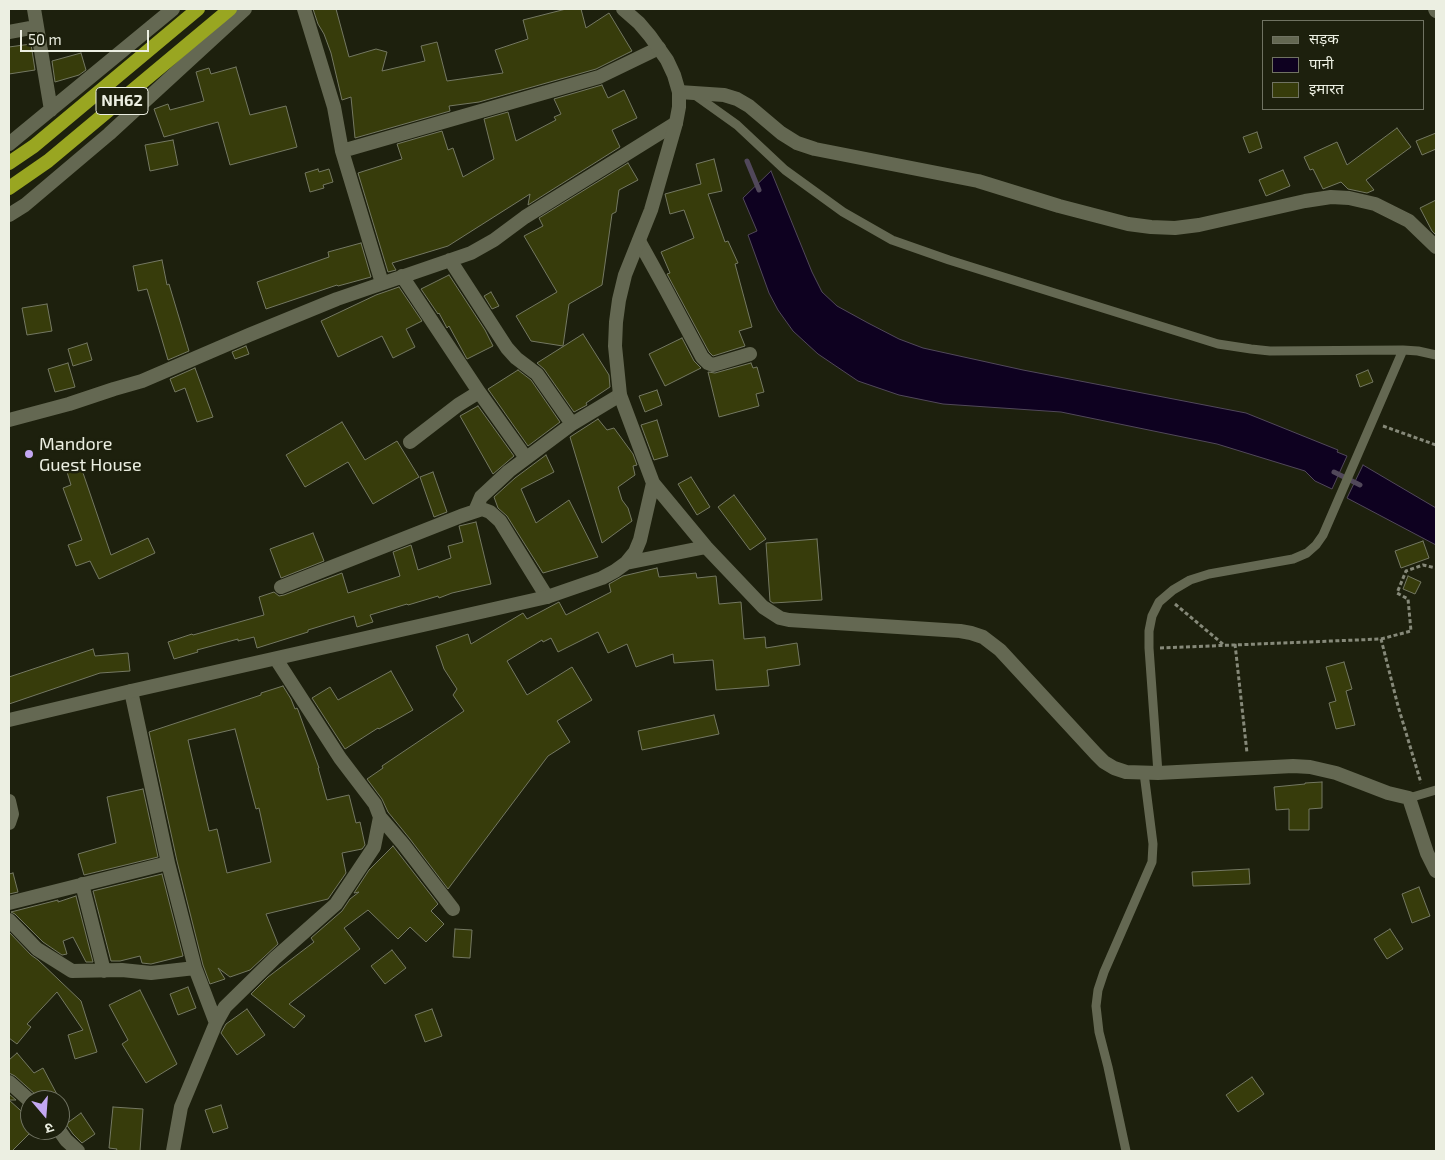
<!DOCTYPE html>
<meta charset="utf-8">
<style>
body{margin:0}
#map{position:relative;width:1445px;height:1160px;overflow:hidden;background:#1d200d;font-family:"Exo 2","Noto Sans Devanagari",sans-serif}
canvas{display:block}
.frame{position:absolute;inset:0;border:10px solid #ecefe2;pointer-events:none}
.legend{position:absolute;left:1262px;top:20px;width:162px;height:90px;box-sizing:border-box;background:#1d200d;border:1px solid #707362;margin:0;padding:6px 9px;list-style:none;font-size:15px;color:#ecefe2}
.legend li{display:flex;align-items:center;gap:10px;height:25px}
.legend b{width:25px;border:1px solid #707362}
.north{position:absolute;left:20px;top:1090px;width:50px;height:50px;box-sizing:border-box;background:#1d200d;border:1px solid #707362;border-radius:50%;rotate:162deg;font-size:14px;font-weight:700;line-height:20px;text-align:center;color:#ecefe2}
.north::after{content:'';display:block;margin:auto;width:18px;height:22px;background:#c3a7f2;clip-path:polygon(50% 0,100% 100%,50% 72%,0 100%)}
.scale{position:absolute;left:20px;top:30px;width:129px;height:22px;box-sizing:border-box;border:2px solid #ecefe2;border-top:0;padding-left:6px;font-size:15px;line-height:18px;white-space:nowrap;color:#ecefe2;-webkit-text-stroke:4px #1d200d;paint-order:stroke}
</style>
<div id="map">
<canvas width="1445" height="1160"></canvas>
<div class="frame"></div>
<ul class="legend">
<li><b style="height:6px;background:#646852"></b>सड़क</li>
<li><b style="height:14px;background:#0e0120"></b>पानी</li>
<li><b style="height:14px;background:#373c0b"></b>इमारत</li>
</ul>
<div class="north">उ</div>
<div class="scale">50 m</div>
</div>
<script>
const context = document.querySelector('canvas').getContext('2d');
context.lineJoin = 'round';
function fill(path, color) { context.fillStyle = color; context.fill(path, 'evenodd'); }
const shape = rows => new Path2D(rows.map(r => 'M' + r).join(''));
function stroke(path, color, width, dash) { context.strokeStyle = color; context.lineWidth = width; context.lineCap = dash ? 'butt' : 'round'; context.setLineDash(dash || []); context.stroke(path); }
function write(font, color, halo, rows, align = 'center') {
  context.font = font + ' "Exo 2",sans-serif'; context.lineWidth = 5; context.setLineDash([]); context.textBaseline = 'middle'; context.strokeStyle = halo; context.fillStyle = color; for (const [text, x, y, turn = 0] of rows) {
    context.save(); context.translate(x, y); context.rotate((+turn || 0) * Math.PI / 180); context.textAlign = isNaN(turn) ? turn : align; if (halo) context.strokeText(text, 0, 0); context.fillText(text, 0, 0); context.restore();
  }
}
const water = shape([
 [771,171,812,272,822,292,837,306,868,323,899,339,923,348,1023,370,1246,413,1338,450,1337,452,1347,456,1332,489,1315,481,1305,471,1217,444,1061,412,943,404,899,395,858,381,818,354,793,331,778,310,769,293,748,235,757,231,743,198,771,171],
 [1363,465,1436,508,1436,545,1347,498,1363,465]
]);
fill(water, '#0e0120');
stroke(water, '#51485a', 1);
stroke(shape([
 [747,161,759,190],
 [1334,472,1360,485]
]), '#51485a', 5);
const building = shape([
 [313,9,336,9,349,57,376,49,387,52,382,71,425,61,421,46,437,42,447,81,503,73,495,50,528,39,523,20,566,9,581,9,586,28,609,13,632,51,596,69,479,102,449,106,450,111,355,138,351,97,342,100,331,53,324,34,318,24,313,9],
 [31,44,35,70,9,74,9,47,31,44],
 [81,53,86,70,79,75,55,82,52,61,81,53],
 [236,67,250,115,286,106,297,147,230,165,218,122,164,137,154,109,168,104,170,110,204,101,196,72,209,68,211,74,236,67],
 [602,85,608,98,624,90,637,118,612,130,620,147,528,205,530,194,448,246,392,263,396,270,388,272,358,173,402,159,397,144,442,131,448,150,453,148,463,177,494,159,484,119,508,112,516,141,556,120,554,117,561,114,554,99,602,85],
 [1397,128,1411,147,1366,180,1374,190,1367,193,1348,189,1341,182,1323,189,1313,169,1310,170,1304,157,1337,142,1347,165,1397,128],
 [1257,132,1262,148,1249,153,1243,137,1257,132],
 [1436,133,1436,149,1422,155,1416,141,1436,133],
 [173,140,178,165,150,171,145,145,173,140],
 [714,159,722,191,708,194,725,242,728,241,738,263,735,264,752,327,739,331,745,346,713,356,709,352,667,274,670,273,661,252,694,238,684,210,670,214,665,194,701,184,696,164,714,159],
 [628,163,638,180,619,190,616,212,612,214,602,285,569,304,563,346,531,341,516,316,557,292,524,236,543,226,539,218,628,163],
 [318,169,319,172,329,169,333,182,323,185,324,188,310,192,305,173,318,169],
 [1283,170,1290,186,1266,196,1259,180,1283,170],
 [1436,200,1436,235,1432,231,1420,208,1436,200],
 [361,243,371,277,338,286,337,285,266,309,257,282,329,257,328,252,361,243],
 [162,260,167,285,169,284,189,351,168,360,147,289,138,291,133,266,162,260],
 [449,275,485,330,493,346,467,359,449,326,447,328,439,313,438,314,421,289,449,275],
 [399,287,422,321,406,329,415,347,393,358,382,336,338,357,321,321,376,295,399,287],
 [491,292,499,306,492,309,484,296,491,292],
 [47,304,52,331,27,335,22,308,47,304],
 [583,334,609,375,610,387,586,403,587,405,574,412,544,369,537,363,583,334],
 [682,338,694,361,701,368,665,386,649,354,682,338],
 [87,343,92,360,73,366,68,349,87,343],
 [246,346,249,354,235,359,232,352,246,346],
 [68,363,75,387,55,392,48,369,68,363],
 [751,363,753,368,757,367,764,392,756,394,759,406,719,417,708,372,715,373,751,363],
 [195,368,213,417,197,422,185,388,175,392,170,379,195,368],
 [518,370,531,380,560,422,528,446,488,389,518,370],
 [1368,370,1373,382,1360,387,1356,375,1368,370],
 [657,390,662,405,645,412,639,396,657,390],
 [478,406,514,456,493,474,460,416,478,406],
 [598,419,607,430,614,428,633,454,637,465,633,466,635,475,618,487,622,500,628,508,632,521,602,543,570,437,598,419],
 [657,420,668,456,654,460,641,425,657,420],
 [342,422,365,460,397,441,419,477,373,504,348,462,305,487,286,455,342,422],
 [546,455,554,472,521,489,536,523,569,500,598,557,543,573,507,516,498,508,494,497,515,478,546,455],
 [81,467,111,555,148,538,155,553,99,579,90,561,76,566,68,545,82,540,63,488,71,485,67,472,81,467],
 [433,472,447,512,434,517,420,477,433,472],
 [691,477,710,507,697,515,678,484,691,477],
 [734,495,766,539,750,550,718,507,734,495],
 [476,522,491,584,452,593,439,598,438,596,408,605,407,604,370,615,373,622,357,627,354,616,308,630,308,632,257,648,254,637,238,641,238,639,197,650,198,652,174,659,168,642,192,634,193,635,264,615,259,597,274,592,279,596,284,595,342,573,348,593,400,576,393,552,411,545,418,570,451,558,448,546,463,542,459,526,476,522],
 [313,533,324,561,281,578,270,549,313,533],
 [817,539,822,600,773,603,770,601,766,543,817,539],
 [1423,541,1429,558,1401,568,1395,551,1423,541],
 [657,568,659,577,696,573,697,578,716,576,719,604,741,602,744,639,765,637,766,648,797,643,800,665,767,670,769,686,716,690,713,660,674,663,673,654,636,667,627,644,608,653,598,632,558,652,551,638,543,642,542,640,507,661,527,695,572,667,592,700,557,721,570,742,548,756,448,889,410,839,388,812,382,799,367,779,383,768,382,766,464,711,453,695,457,689,444,669,436,646,468,634,471,644,523,613,527,619,559,602,566,615,611,592,609,584,623,576,657,568],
 [1408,576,1421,582,1415,594,1403,589,1408,576],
 [93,649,95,656,128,653,130,671,100,673,9,704,9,677,93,649],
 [1344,662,1352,689,1346,691,1355,725,1336,729,1329,703,1336,701,1326,667,1344,662],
 [391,671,413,710,379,729,378,728,345,749,312,698,330,687,338,700,391,671],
 [283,686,291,699,295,709,297,708,298,710,319,768,318,768,327,800,349,795,356,823,360,822,365,845,362,849,342,853,346,873,328,899,266,914,278,944,250,970,230,977,218,968,225,979,210,984,203,965,177,861,149,732,261,695,261,693,283,686],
 [235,729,256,809,259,808,271,862,227,873,217,829,209,831,188,740,235,729],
 [714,715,719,734,642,750,638,731,714,715],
 [1322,782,1322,808,1309,809,1309,830,1289,830,1289,809,1276,810,1274,787,1305,784,1305,783,1322,782],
 [143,789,158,857,84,875,78,854,116,843,107,797,143,789],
 [393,846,438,904,431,911,444,924,426,942,410,927,398,939,368,910,344,928,360,949,289,1004,305,1016,294,1028,251,994,268,977,314,942,311,938,342,911,350,899,359,892,354,893,369,870,393,846],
 [1249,869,1250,884,1193,886,1192,872,1249,869],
 [13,873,18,892,9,894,9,874,13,873],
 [162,874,183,956,151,964,142,963,140,956,120,961,111,961,93,891,162,874],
 [1419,887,1430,916,1412,923,1402,894,1419,887],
 [76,896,93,962,86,962,73,937,63,941,67,954,62,955,43,942,15,914,11,912,58,900,58,902,76,896],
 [455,929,472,930,470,958,453,957,455,929],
 [1390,929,1403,949,1387,959,1374,939,1390,929],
 [9,932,31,955,38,960,81,1001,97,1052,75,1059,68,1035,83,1030,57,992,27,1024,31,1027,17,1044,9,1038,9,932],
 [392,950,406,968,385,984,371,966,392,950],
 [188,987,196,1008,178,1015,170,994,188,987],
 [140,990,177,1064,146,1083,122,1044,128,1040,109,1005,140,990],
 [247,1009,265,1035,237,1055,221,1033,226,1024,247,1009],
 [432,1009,442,1036,425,1042,415,1015,432,1009],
 [17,1053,34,1073,43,1068,60,1100,38,1100,36,1095,15,1076,9,1073,9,1060,17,1053],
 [1252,1077,1264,1094,1238,1112,1226,1095,1252,1077],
 [9,1094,16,1100,9,1100,30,1119,30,1133,12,1151,9,1151,9,1094],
 [221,1105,228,1128,213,1133,205,1110,221,1105],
 [113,1107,143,1109,140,1151,116,1151,117,1149,109,1148,113,1107],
 [81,1113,95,1134,82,1143,73,1134,66,1124,81,1113]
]);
fill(building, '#373c0b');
stroke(building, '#747862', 1);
stroke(shape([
 [1383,426,1436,445],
 [1175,604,1224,645],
 [1381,639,1411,631,1408,599,1397,593,1406,571,1423,565,1436,568],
 [1235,644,1247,753],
 [1160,648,1381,639,1398,706,1421,783]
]), '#868979', 3, [4, 2.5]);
stroke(shape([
 [695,95,737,125,785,170,843,212,892,240,949,260,1218,344,1251,349,1270,351,1403,350,1418,351,1436,355],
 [1158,773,1149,648,1149,631,1152,616,1159,602,1173,590,1190,580,1209,574,1293,559,1307,553,1316,545,1323,535,1403,350],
 [1409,798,1436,790],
 [1126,1151,1108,1067,1099,1032,1096,1006,1098,990,1104,972,1152,862,1153,844,1144,773]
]), '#646852', 9);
stroke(shape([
 [34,9,51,110],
 [304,9,334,107,342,151,382,283],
 [1435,9,1436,11],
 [9,32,36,27],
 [679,92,724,95,737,99,749,106,781,133,797,143,815,149,978,181,1059,206,1128,224,1151,227,1175,228,1199,225,1305,201,1331,197,1349,198,1375,204,1409,221,1436,247],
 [9,144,173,9],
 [342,151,599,77,659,48],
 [9,215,25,205,109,134,245,9],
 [639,241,665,288,702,357,708,363,713,365,750,354],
 [450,260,507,348,516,358,537,374,572,424],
 [402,276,479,392,526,458],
 [9,420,69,404,114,389,142,381,249,335,337,299,471,253,494,240,525,217,676,123],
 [410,442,458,405,479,392],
 [475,511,481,497,509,471,572,424,620,395],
 [281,587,461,516,482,509,490,512,500,521,547,597],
 [131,691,168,863,195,968,216,1023],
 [9,801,12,814,9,823],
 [380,817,403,844,453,909],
 [82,884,104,971],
 [9,903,168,863],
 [9,920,37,949,72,971,122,970,151,973,195,968],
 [9,1082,30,1101],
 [59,1130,66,1140,78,1151],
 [173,1151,181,1107,216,1023,225,1007,275,958,336,904,374,847,380,817,375,804,340,758,276,659]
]), '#646852', 14);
stroke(shape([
 [653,483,706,547,763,607,780,618,789,620,960,631,971,633,983,637,1000,650,1096,754,1104,762,1114,768,1126,772,1158,773,1293,766,1310,767,1336,773,1388,793,1409,798,1427,853,1436,871],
 [626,563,706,547],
 [9,720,131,691,547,597,602,578,615,571,626,563,635,552,640,540,653,483,620,395,615,346,616,322,619,300,625,275,651,210,676,123,679,107,679,92,674,75,667,60,650,36,639,23,623,9]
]), '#646852', 14);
stroke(shape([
 [9,163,34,146,198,9],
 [9,188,48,161,230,9]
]), '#99a621', 14);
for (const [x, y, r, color] of [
 [29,454,5,"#c3a7f2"]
]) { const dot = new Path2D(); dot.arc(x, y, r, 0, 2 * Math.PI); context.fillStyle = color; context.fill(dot); stroke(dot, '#1d200d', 2); }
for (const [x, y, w] of [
 [122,101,52]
]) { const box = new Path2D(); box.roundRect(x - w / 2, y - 13.5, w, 27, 4); context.fillStyle = '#1d200d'; context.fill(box); stroke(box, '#ecefe2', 1); }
write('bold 16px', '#ecefe2', null, [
 ["NH62",122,101]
]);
write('18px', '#ecefe2', '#1d200d', [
 ["Mandore",39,444],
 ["Guest House",39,465]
], 'left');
</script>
